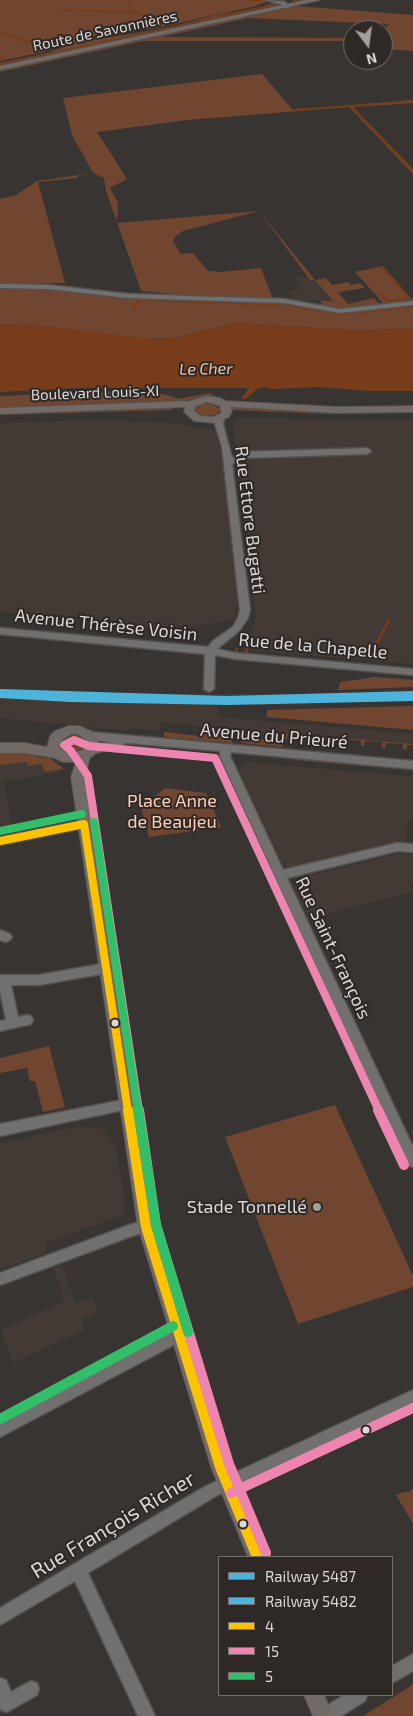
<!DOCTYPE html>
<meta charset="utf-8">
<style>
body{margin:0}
#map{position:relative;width:413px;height:1716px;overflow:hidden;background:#373432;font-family:"Exo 2",sans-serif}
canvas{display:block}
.legend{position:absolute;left:218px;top:1556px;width:175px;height:140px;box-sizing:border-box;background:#2e2927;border:1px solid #736f6d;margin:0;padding:6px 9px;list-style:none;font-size:15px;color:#dbd8d6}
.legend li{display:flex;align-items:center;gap:10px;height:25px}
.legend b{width:25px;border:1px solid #736f6d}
.north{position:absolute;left:343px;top:20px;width:50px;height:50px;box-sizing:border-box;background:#2e2927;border:1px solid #736f6d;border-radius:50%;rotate:165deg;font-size:14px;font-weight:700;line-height:20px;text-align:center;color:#dbd8d6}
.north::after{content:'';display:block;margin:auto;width:18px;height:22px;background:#a29f9d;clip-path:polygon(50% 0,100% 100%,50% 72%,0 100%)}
</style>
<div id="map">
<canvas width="413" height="1716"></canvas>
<ul class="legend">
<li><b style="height:6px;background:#4db3d9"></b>Railway 5487</li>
<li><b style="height:6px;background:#4db3d9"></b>Railway 5482</li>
<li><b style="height:6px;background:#fdc300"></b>4</li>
<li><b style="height:6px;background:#ed85b0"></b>15</li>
<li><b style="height:6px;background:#33be6a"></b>5</li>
</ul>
<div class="north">N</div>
</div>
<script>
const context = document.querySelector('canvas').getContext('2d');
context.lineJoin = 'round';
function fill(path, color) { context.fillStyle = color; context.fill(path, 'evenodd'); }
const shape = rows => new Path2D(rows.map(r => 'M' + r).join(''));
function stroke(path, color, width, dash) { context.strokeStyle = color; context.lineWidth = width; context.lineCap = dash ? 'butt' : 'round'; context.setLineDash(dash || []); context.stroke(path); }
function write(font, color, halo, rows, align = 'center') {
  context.font = font + ' "Exo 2",sans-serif'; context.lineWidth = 4; context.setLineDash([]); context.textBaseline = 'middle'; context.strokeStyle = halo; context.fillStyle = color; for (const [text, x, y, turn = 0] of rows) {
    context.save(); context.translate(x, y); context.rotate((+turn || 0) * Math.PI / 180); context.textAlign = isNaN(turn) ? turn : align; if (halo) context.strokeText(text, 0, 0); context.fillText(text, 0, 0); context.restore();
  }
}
fill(shape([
 [307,276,310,280,315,280,333,302,293,300,288,291,301,289,294,277],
 [250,417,342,421,413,420,413,664,254,651,254,647,246,638,254,624,256,615,248,538,253,538,253,534,247,534,238,463,246,458,245,452,236,448,232,422,238,418],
 [97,420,175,423,214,431,216,434,221,454,238,599,235,620,196,626,150,628,96,623,95,617,0,613,0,423],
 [0,689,122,694,308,694,307,705,219,705,219,717,413,734,413,744,283,733,282,742,211,735,211,727,161,722,159,731,130,728,129,731,0,718],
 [40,761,63,771,4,782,13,832,0,835,0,765],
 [246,762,406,776,413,775,413,818,410,818,408,820,406,843,394,842,289,868,283,865,238,768],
 [397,854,413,855,413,882,410,883,413,892,309,919,292,883,294,879],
 [77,1127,89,1127,102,1129,114,1143,117,1151,126,1214,45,1243,48,1252,0,1270,0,1143],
 [62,1265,75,1301,77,1302,92,1297,98,1312,81,1319,85,1330,13,1363,1,1330,65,1301,53,1268]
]), '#443a35');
fill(shape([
 [0,0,271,0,256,6,151,29,95,37,44,52,0,61],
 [275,2,276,5,0,66,0,63,47,53,78,42,162,29,217,15,259,8],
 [296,6,413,15,413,51,384,49,383,38,388,24,248,18,162,37,353,38,353,41,143,41,0,72,0,69],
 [262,74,293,110,413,100,413,103,353,107,413,169,413,174,349,107,188,120,97,132,127,179,110,188,118,203,117,223,259,211,315,280,326,278,332,285,348,282,351,285,360,283,365,288,338,292,348,304,374,298,379,304,342,308,323,305,320,301,333,301,315,280,310,280,259,211,183,231,175,237,173,241,181,254,193,253,208,271,222,272,261,268,273,299,185,295,141,291,106,191,104,178,93,173,78,176,78,178,38,182,65,283,0,284,0,199,16,195,37,181,93,173,72,135,63,98],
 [383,266,413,301,383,303,355,272],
 [0,287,57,289,117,297,284,303,339,312,413,305,413,328,362,331,236,323,174,338,143,339,41,326,0,324],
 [99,392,163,394,179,399,209,393,227,401,206,396,178,402,0,408,0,396],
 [209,403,219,408,220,410,216,415,203,416,196,412,195,409,199,405],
 [231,407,347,413,413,411,413,413,328,414,232,410],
 [172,408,171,410,0,415,0,414],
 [376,677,413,680,413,687,338,690,340,682],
 [413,706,413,730,267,717,267,710],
 [201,726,212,727,211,735,233,737,232,743,164,737,164,732,199,736],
 [283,733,413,744,413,745,407,745,406,750,403,749,403,744,386,743,385,748,382,747,382,742,365,741,364,746,361,746,361,741,347,739,346,744,343,744,343,739,330,738,329,743,326,743,326,738,302,736,301,740,298,740,298,735,288,734,287,739,284,739,283,747,241,743,242,738,281,741],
 [70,735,79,735,85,739,86,745,81,750,69,753,60,747,60,741],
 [0,752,22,752,39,754,37,757,50,758,64,769,45,772,42,764,28,766,27,762,0,765],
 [296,758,413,768,413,770,295,760],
 [165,788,206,793,221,827,149,837,141,808],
 [49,1046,65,1107,43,1112,35,1081,30,1081,27,1068,0,1073,0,1058],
 [335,1105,413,1276,413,1287,298,1324,225,1137],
 [413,1488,413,1524,396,1495,404,1492,409,1492],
 [413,1684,413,1716,363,1716,406,1689]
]), '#714630');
fill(shape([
 [236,323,362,331,413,328,413,391,369,391,319,387,272,389,265,387,257,389,246,399,241,398,249,388,74,388,0,392,0,324,41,326,151,339,174,338]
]), '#793c1b');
stroke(shape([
 [248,0,262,0],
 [293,0,297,0],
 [130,3,128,7,133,12,174,24],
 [62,10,133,12],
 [0,33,50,49],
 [0,57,4,60],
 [0,65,273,5],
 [387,103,413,101],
 [351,106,413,173],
 [293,110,379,104],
 [382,267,394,281]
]), '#793c1b', 2);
stroke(shape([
 [378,292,387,301,409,299,393,279],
 [133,307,139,301,145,300,287,305,338,314,413,307],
 [377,643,389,620]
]), '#793c1b', 2.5);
stroke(shape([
 [236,651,237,649],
 [246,652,247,649],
 [369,657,377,642]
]), '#793c1b', 3);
const minor = shape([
 [266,0,285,2,291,7,286,8,281,4,266,0],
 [0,284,48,285,128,294,284,299,340,309,413,301,413,305,340,313,284,303,128,298,48,289,0,288,0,284],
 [220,415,224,418,223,424,232,458,242,452,367,448,371,451,367,454,244,458,232,464,250,610,248,618,239,631,217,649,235,653,413,669,413,675,235,659,215,655,214,689,209,692,204,689,205,654,0,634,0,628,208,647,214,640,233,627,238,618,240,610,222,447,215,424,216,418,220,415],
 [90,732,413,761,413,769,231,752,230,756,283,870,397,843,413,844,413,852,397,851,287,878,413,1147,413,1167,408,1165,406,1161,223,763,220,756,220,751,127,743,90,755,86,754,85,751,86,748,110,742,86,739,85,736,90,732],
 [84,820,90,824,88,827,0,845,0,837,84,820],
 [0,930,10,934,12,937,10,940,6,942,0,940,0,930],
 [107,963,111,965,113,968,111,971,107,973,39,985,11,985,18,1017,27,1015,31,1016,33,1020,31,1024,27,1025,0,1031,0,1021,6,1020,0,991,0,975,39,975,107,963],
 [128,1099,133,1100,134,1104,133,1108,128,1109,0,1136,0,1124,128,1099],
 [146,1221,151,1223,153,1227,151,1231,132,1236,0,1285,0,1273,132,1224,146,1221],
 [178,1328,183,1330,185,1335,183,1340,0,1437,0,1422,178,1328],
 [413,1390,413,1404,216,1496,88,1573,155,1716,138,1716,75,1581,0,1625,0,1608,206,1486,413,1390],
 [413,1654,413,1671,392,1683,392,1666,413,1654],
 [0,1678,6,1680,11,1692,31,1681,37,1683,39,1689,37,1695,7,1712,1,1710,0,1707,0,1678],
 [344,1695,367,1695,365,1701,341,1716,318,1716,320,1710,344,1695]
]);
const major = shape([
 [306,0,320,0,0,70,0,66,306,0],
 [206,396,220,398,226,401,337,407,413,406,413,412,337,413,231,407,232,411,229,417,214,423,194,421,184,412,185,407,0,414,0,408,190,401,206,396],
 [207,402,220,406,221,413,213,417,201,416,194,411,196,406,207,402],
 [69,726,79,726,95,733,99,743,93,756,90,757,85,777,154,1227,229,1467,266,1557,248,1557,211,1467,138,1227,71,777,76,762,63,762,55,758,25,753,0,753,0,743,25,743,47,747,50,736,55,731,69,726],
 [71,734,77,734,85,739,87,743,83,750,72,753,66,753,61,749,59,746,61,741,71,734],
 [304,1695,324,1695,333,1716,313,1716,304,1695]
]);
stroke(minor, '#54514f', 3);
stroke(major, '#54514f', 2);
fill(minor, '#72706e');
fill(major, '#716a66');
stroke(shape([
 [84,824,128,1111],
 [0,841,84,824]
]), '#fdc300', 8);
stroke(shape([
 [128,1110,146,1227,220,1467,257,1557]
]), '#fdc300', 10);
stroke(shape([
 [139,1111,88,776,71,751,64,745,74,740,89,746,215,758,379,1111]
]), '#ed85b0', 8);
stroke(shape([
 [139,1110,156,1225,229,1464,266,1553],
 [378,1110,404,1165],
 [231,1493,413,1408]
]), '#ed85b0', 10);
stroke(shape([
 [94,822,138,1111],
 [0,831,82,814]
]), '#33be6a', 8);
stroke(shape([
 [138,1110,156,1225,188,1332],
 [0,1419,173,1326]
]), '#33be6a', 10);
fill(shape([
 [0,689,227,696,413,691,413,697,227,702,0,695,0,689]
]), '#4db3d9');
fill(shape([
 [0,692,70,696,227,699,413,695,413,701,227,705,70,702,0,698,0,692]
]), '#4db3d9');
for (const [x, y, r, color] of [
 [115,1023,4.5,"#dbd8d6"],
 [317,1207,5,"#a29f9d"],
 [366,1430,4.5,"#dbd8d6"],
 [243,1524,4.5,"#dbd8d6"]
]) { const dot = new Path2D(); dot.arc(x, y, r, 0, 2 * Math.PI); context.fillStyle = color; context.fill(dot); stroke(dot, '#2e2927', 2); }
write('15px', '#dbd8d6', '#2e2927', [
 ["Route de Savonnières",105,31,-12],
 ["Boulevard Louis-XI",95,393,-2]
]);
write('italic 16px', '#f4c4ad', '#2e2927', [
 ["Le Cher",206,369,-1]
]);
write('18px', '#dbd8d6', '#2e2927', [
 ["Rue Ettore Bugatti",250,520,83],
 ["Avenue Thérèse Voisin",106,625,6],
 ["Rue de la Chapelle",313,646,5],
 ["Avenue du Prieuré",274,736,5],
 ["Rue Saint-François",333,948,65]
]);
write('18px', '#feceb7', '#2e2927', [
 ["Place Anne",172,801],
 ["de Beaujeu",172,822]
]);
write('18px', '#dbd8d6', '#2e2927', [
 ["Stade Tonnellé",307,1207]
], 'right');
write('21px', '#dbd8d6', '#2e2927', [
 ["Rue François Richer",113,1525,-31]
]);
</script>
